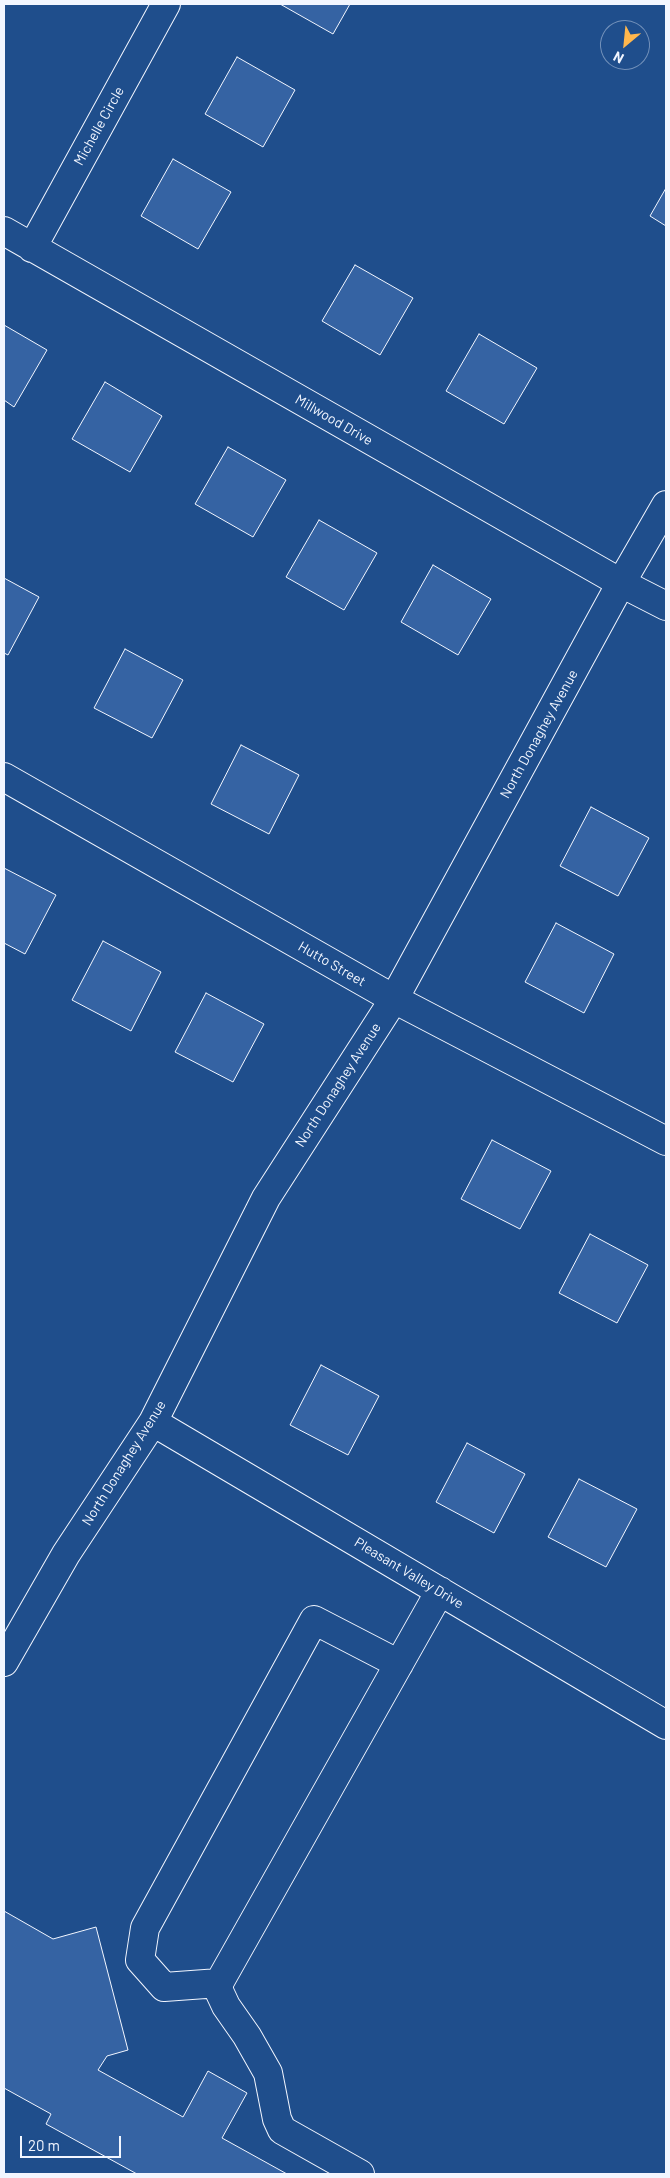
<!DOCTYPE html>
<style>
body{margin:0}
#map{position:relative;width:670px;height:2178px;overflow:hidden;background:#1f4e8c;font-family:Barlow,sans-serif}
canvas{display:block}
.frame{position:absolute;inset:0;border:5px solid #f2f6ff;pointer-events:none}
.north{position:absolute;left:600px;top:20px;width:50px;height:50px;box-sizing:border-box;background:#1f4e8c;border:1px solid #7391ba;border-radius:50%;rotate:208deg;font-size:14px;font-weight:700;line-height:20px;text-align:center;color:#f2f6ff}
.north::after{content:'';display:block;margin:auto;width:18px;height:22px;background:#ffb74d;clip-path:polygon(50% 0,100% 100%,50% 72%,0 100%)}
.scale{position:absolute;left:20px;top:2136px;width:101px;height:22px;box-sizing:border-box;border:2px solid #f2f6ff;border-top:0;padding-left:6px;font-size:15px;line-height:18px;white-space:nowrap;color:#f2f6ff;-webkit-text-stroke:4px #1f4e8c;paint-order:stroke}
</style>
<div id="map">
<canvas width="670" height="2178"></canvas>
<div class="frame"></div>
<div class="north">N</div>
<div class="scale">20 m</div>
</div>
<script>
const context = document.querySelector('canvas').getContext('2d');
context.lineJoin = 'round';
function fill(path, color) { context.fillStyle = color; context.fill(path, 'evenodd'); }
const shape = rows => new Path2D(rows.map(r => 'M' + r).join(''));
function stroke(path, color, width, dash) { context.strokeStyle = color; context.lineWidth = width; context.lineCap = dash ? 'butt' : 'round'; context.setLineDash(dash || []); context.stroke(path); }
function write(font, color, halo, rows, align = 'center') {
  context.font = font + ' Barlow,sans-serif'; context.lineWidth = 4; context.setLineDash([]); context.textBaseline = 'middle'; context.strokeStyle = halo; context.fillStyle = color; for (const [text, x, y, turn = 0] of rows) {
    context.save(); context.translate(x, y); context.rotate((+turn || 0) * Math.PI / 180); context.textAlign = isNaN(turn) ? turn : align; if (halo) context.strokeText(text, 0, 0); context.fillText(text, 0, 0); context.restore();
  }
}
const building = shape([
 [280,4,350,4,333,34,280,4],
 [237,57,295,90,263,147,205,114,237,57],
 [173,159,231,192,198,249,141,216,173,159],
 [666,188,666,226,650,216,666,188],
 [355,265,413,298,380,355,322,321,355,265],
 [4,325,47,350,14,407,4,400,4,325],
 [479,334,537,368,504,424,446,391,479,334],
 [105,382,162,416,130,472,72,439,105,382],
 [228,447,286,480,253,537,195,504,228,447],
 [319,520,377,553,344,610,286,577,319,520],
 [433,565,491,599,458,655,401,622,433,565],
 [4,578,39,597,8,655,4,653,4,578],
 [125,649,183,680,152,738,94,708,125,649],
 [241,745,299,775,269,834,211,804,241,745],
 [591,807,649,838,618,896,560,866,591,807],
 [4,868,56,895,25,954,4,943,4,868],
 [556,923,614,954,584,1013,525,982,556,923],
 [103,941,161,972,131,1031,72,1000,103,941],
 [206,993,264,1024,233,1082,175,1052,206,993],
 [492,1140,551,1171,520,1229,461,1199,492,1140],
 [590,1234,648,1265,617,1323,559,1293,590,1234],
 [321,1365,379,1396,348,1455,290,1425,321,1365],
 [467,1443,525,1474,494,1533,436,1502,467,1443],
 [579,1479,637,1509,606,1567,548,1537,579,1479],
 [4,1911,53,1939,96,1927,128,2050,107,2056,98,2070,183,2117,208,2071,247,2093,222,2138,287,2174,137,2174,46,2124,51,2114,4,2088,4,1911]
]);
fill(building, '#3563a3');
stroke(building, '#f2f6ff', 1);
const minor = shape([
 [4,231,621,583,666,606],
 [32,248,166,4],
 [4,777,394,999,666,1141],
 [153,1422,666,1725],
 [4,1662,66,1554,153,1422,266,1198,394,999,621,583,666,505],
 [219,1983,164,1987,140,1960,145,1928,314,1620,399,1664],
 [360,2174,282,2130,277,2119,268,2073,247,2036,226,2006,219,1991,219,1983,440,1591]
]);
stroke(minor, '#f2f6ff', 30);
stroke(minor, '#1f4e8c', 28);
write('14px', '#f2f6ff', '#1f4e8c', [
 ["Michelle Circle",99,126,-61],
 ["Millwood Drive",334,420,30],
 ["North Donaghey Avenue",539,734,-61],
 ["Hutto Street",332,964,30],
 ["North Donaghey Avenue",338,1085,-57],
 ["North Donaghey Avenue",124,1463,-58],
 ["Pleasant Valley Drive",409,1573,31]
]);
</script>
